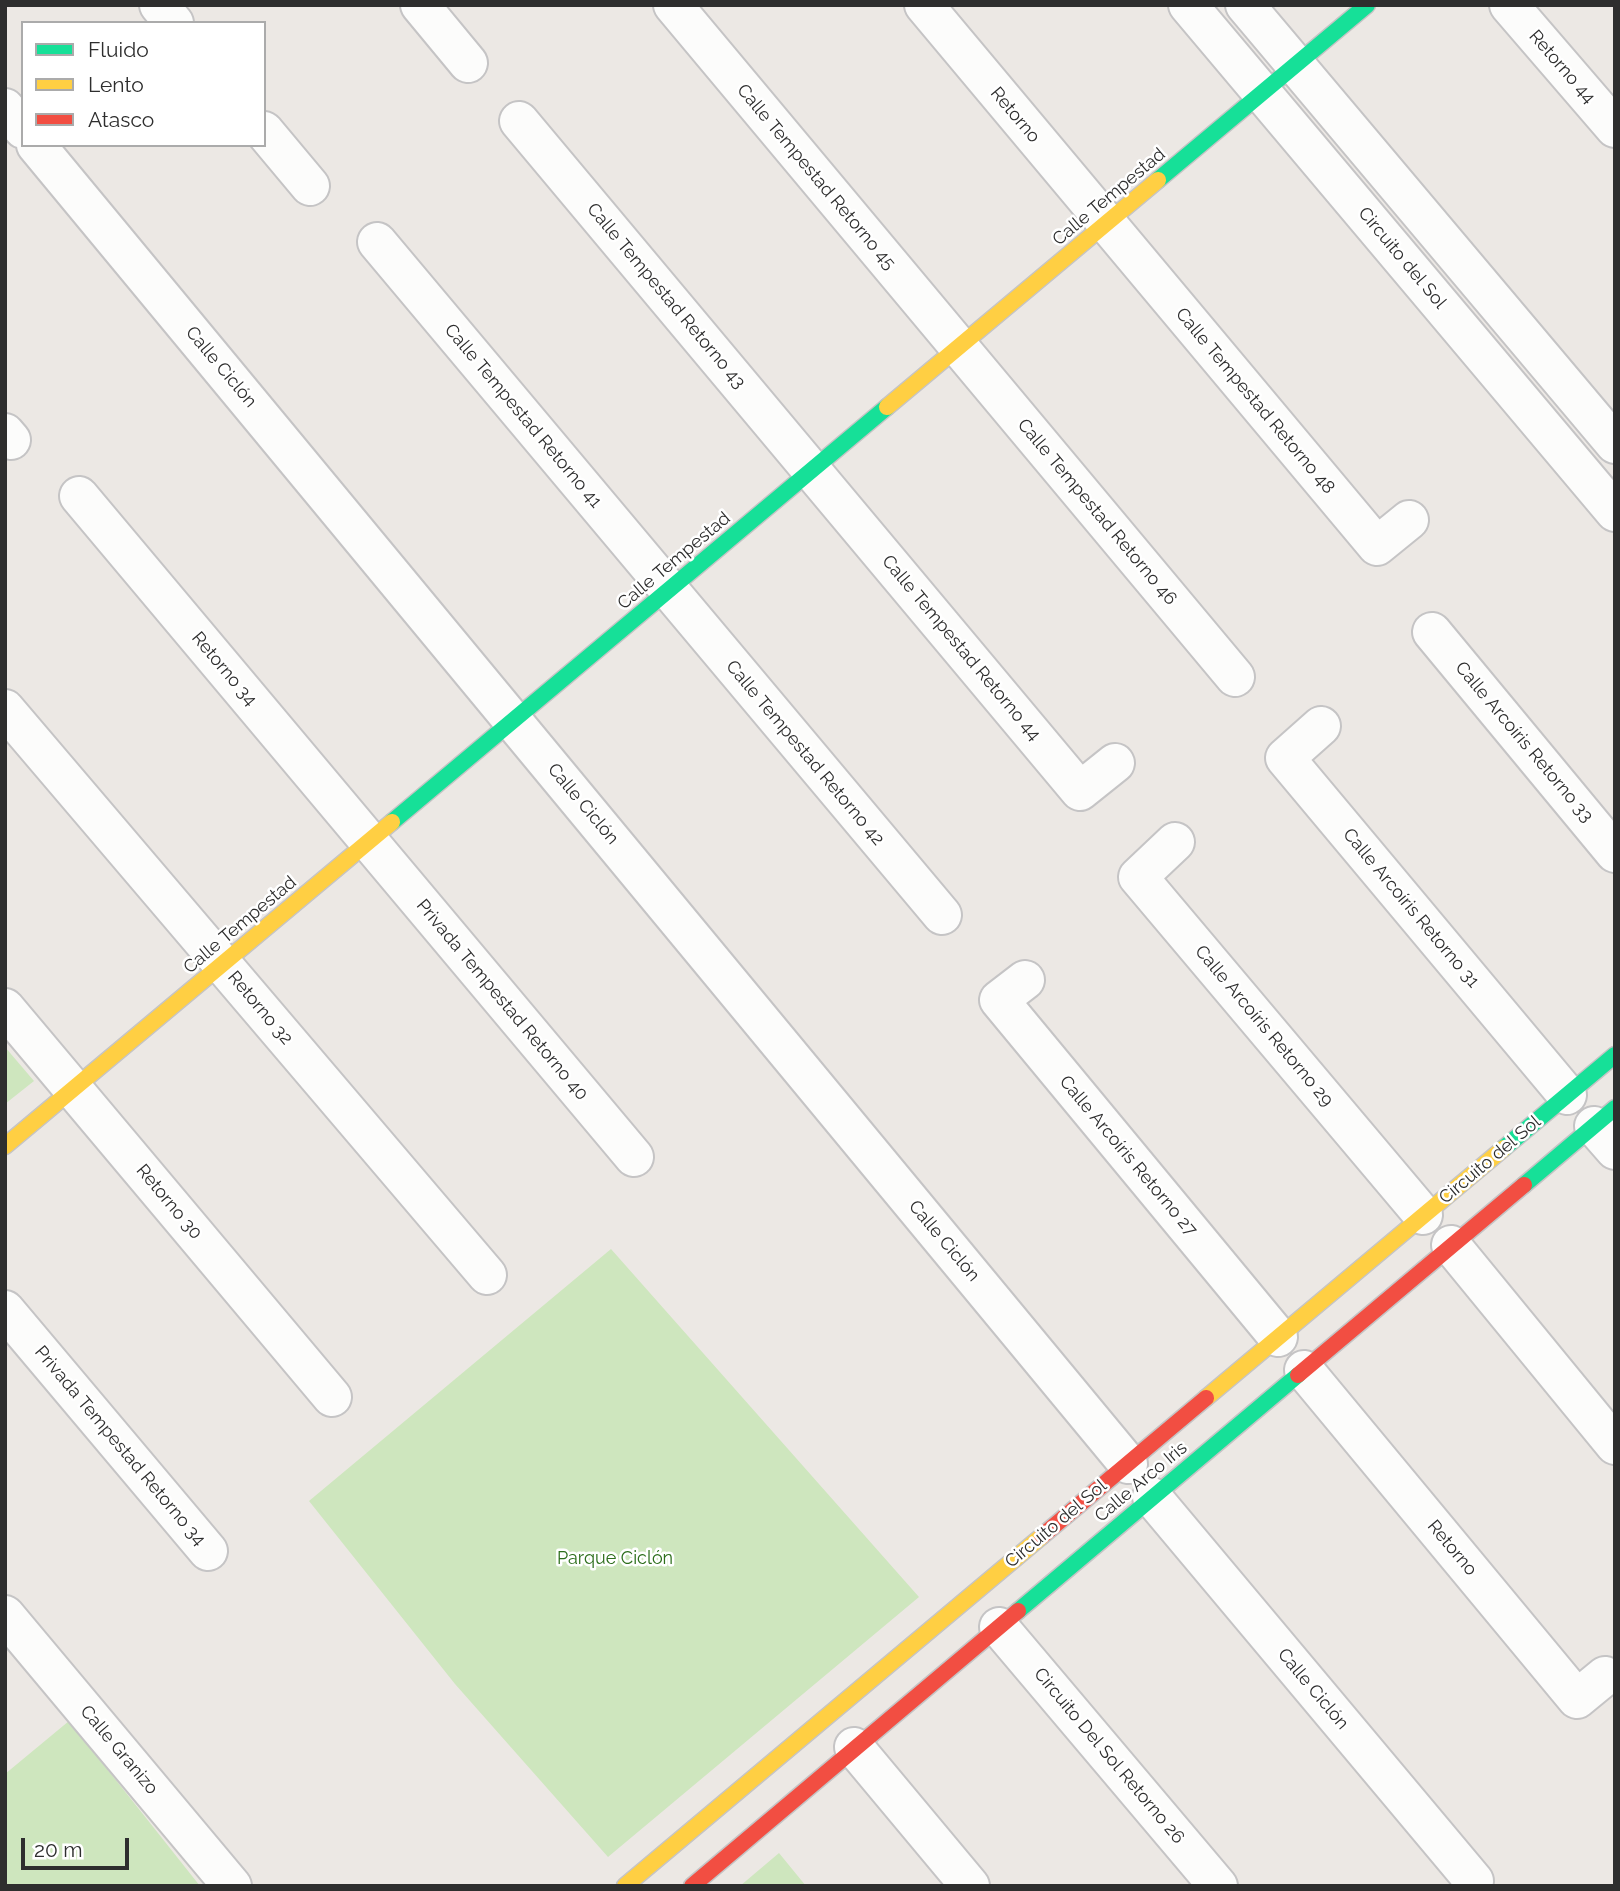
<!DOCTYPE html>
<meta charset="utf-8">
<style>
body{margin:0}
#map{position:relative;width:1620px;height:1891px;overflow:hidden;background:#ece8e4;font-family:Raleway,sans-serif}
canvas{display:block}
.frame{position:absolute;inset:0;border:7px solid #2e2e2e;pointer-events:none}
.legend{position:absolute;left:21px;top:21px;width:245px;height:126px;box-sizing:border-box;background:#fff;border:2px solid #ababab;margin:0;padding:9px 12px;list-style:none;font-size:21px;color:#2e2e2e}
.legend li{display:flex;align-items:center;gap:14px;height:35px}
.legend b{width:35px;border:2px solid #ababab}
.scale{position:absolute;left:21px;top:1838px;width:108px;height:32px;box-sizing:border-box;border:4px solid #2e2e2e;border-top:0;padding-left:9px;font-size:21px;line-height:24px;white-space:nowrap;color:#2e2e2e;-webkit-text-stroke:5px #fff;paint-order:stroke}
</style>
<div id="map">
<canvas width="1620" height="1891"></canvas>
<div class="frame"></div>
<ul class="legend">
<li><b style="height:9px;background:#16e098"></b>Fluido</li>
<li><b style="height:9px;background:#ffcf43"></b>Lento</li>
<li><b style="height:9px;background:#f24e42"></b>Atasco</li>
</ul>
<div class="scale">20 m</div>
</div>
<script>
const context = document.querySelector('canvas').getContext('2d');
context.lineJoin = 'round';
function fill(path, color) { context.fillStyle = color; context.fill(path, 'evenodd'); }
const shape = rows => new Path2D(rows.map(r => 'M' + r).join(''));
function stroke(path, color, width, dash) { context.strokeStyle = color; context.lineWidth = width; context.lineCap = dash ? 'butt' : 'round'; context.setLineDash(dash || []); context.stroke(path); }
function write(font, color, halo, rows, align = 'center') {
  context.font = font + ' Raleway,sans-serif'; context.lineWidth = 5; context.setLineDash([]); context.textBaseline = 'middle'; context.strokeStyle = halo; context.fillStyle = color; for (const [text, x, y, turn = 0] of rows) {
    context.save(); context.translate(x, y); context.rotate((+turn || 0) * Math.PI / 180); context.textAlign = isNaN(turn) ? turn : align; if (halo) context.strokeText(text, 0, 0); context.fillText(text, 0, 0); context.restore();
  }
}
fill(shape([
 [5,1047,34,1081,5,1104],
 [611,1249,919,1597,608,1857,455,1684,309,1501],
 [69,1721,200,1886,5,1886,5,1774],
 [779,1853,806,1886,740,1886]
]), '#cee6be');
const street = shape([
 [159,5,174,23],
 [420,5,468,63],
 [673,5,1235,677],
 [924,5,1377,546,1409,520],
 [1188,5,1615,512],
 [1245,5,1615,444],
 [1509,5,1615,128],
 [5,108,23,129],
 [519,121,1080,791,1115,763],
 [264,131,310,186],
 [36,145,1128,1464],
 [377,242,942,915],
 [5,433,11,440],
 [79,496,634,1157],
 [1432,632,1615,853],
 [5,709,487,1275],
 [1321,726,1285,758,1567,1095],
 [1175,842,1138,877,1423,1215],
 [1025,980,999,1000,1278,1337],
 [5,1008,332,1397],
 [1594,1126,1615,1150],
 [1451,1245,1615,1445],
 [5,1310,208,1551],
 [1304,1370,1577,1699,1605,1676],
 [1152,1497,1474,1881],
 [5,1615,232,1886],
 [999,1627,1218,1886],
 [854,1747,970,1886]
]);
const fast = shape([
 [1158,180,1367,5],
 [392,822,887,407],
 [1504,1148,1615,1055],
 [1524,1185,1615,1108],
 [1018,1611,1298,1375]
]);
const slow = shape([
 [887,407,1158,180],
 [5,1146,392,822],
 [1206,1398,1504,1148],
 [625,1886,1042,1536]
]);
const jam = shape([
 [1298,1375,1524,1185],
 [1042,1536,1206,1398],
 [692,1886,1018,1611]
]);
stroke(street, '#c5c4c5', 42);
stroke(fast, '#c5c4c5', 19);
stroke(slow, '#c5c4c5', 19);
stroke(jam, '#c5c4c5', 19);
stroke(street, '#fcfcfb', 38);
stroke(fast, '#16e098', 16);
stroke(slow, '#ffcf43', 16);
stroke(jam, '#f24e42', 16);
write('18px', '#2e2e2e', '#fff', [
 ["Retorno 44",1562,67,49],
 ["Retorno",1015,115,50],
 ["Calle Tempestad Retorno 45",816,177,50],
 ["Calle Tempestad",1109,197,-40],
 ["Circuito del Sol",1402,258,50],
 ["Calle Tempestad Retorno 43",666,296,50],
 ["Calle Ciclón",221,367,50],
 ["Calle Tempestad Retorno 48",1255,401,50],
 ["Calle Tempestad Retorno 41",523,416,50],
 ["Calle Tempestad Retorno 46",1097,512,50],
 ["Calle Tempestad",674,561,-40],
 ["Calle Tempestad Retorno 44",961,648,50],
 ["Retorno 34",224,669,50],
 ["Calle Arcoíris Retorno 33",1524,742,50],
 ["Calle Tempestad Retorno 42",805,753,50],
 ["Calle Ciclón",583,804,50],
 ["Calle Arcoíris Retorno 31",1411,908,50],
 ["Calle Tempestad",240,925,-40],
 ["Privada Tempestad Retorno 40",502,1000,50],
 ["Retorno 32",260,1008,50],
 ["Calle Arcoíris Retorno 29",1264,1026,50],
 ["Calle Arcoíris Retorno 27",1128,1156,50],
 ["Circuito del Sol",1490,1160,-40],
 ["Retorno 30",169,1202,50],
 ["Calle Ciclón",944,1241,50],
 ["Privada Tempestad Retorno 34",120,1446,50],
 ["Calle Arco Iris",1141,1482,-40],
 ["Circuito del Sol",1056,1524,-40],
 ["Retorno",1452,1548,50],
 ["Calle Ciclón",1313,1689,50],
 ["Calle Granizo",119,1750,50],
 ["Circuito Del Sol Retorno 26",1109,1756,50]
]);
write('18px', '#2c6e1b', '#fff', [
 ["Parque Ciclón",615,1559]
]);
</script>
